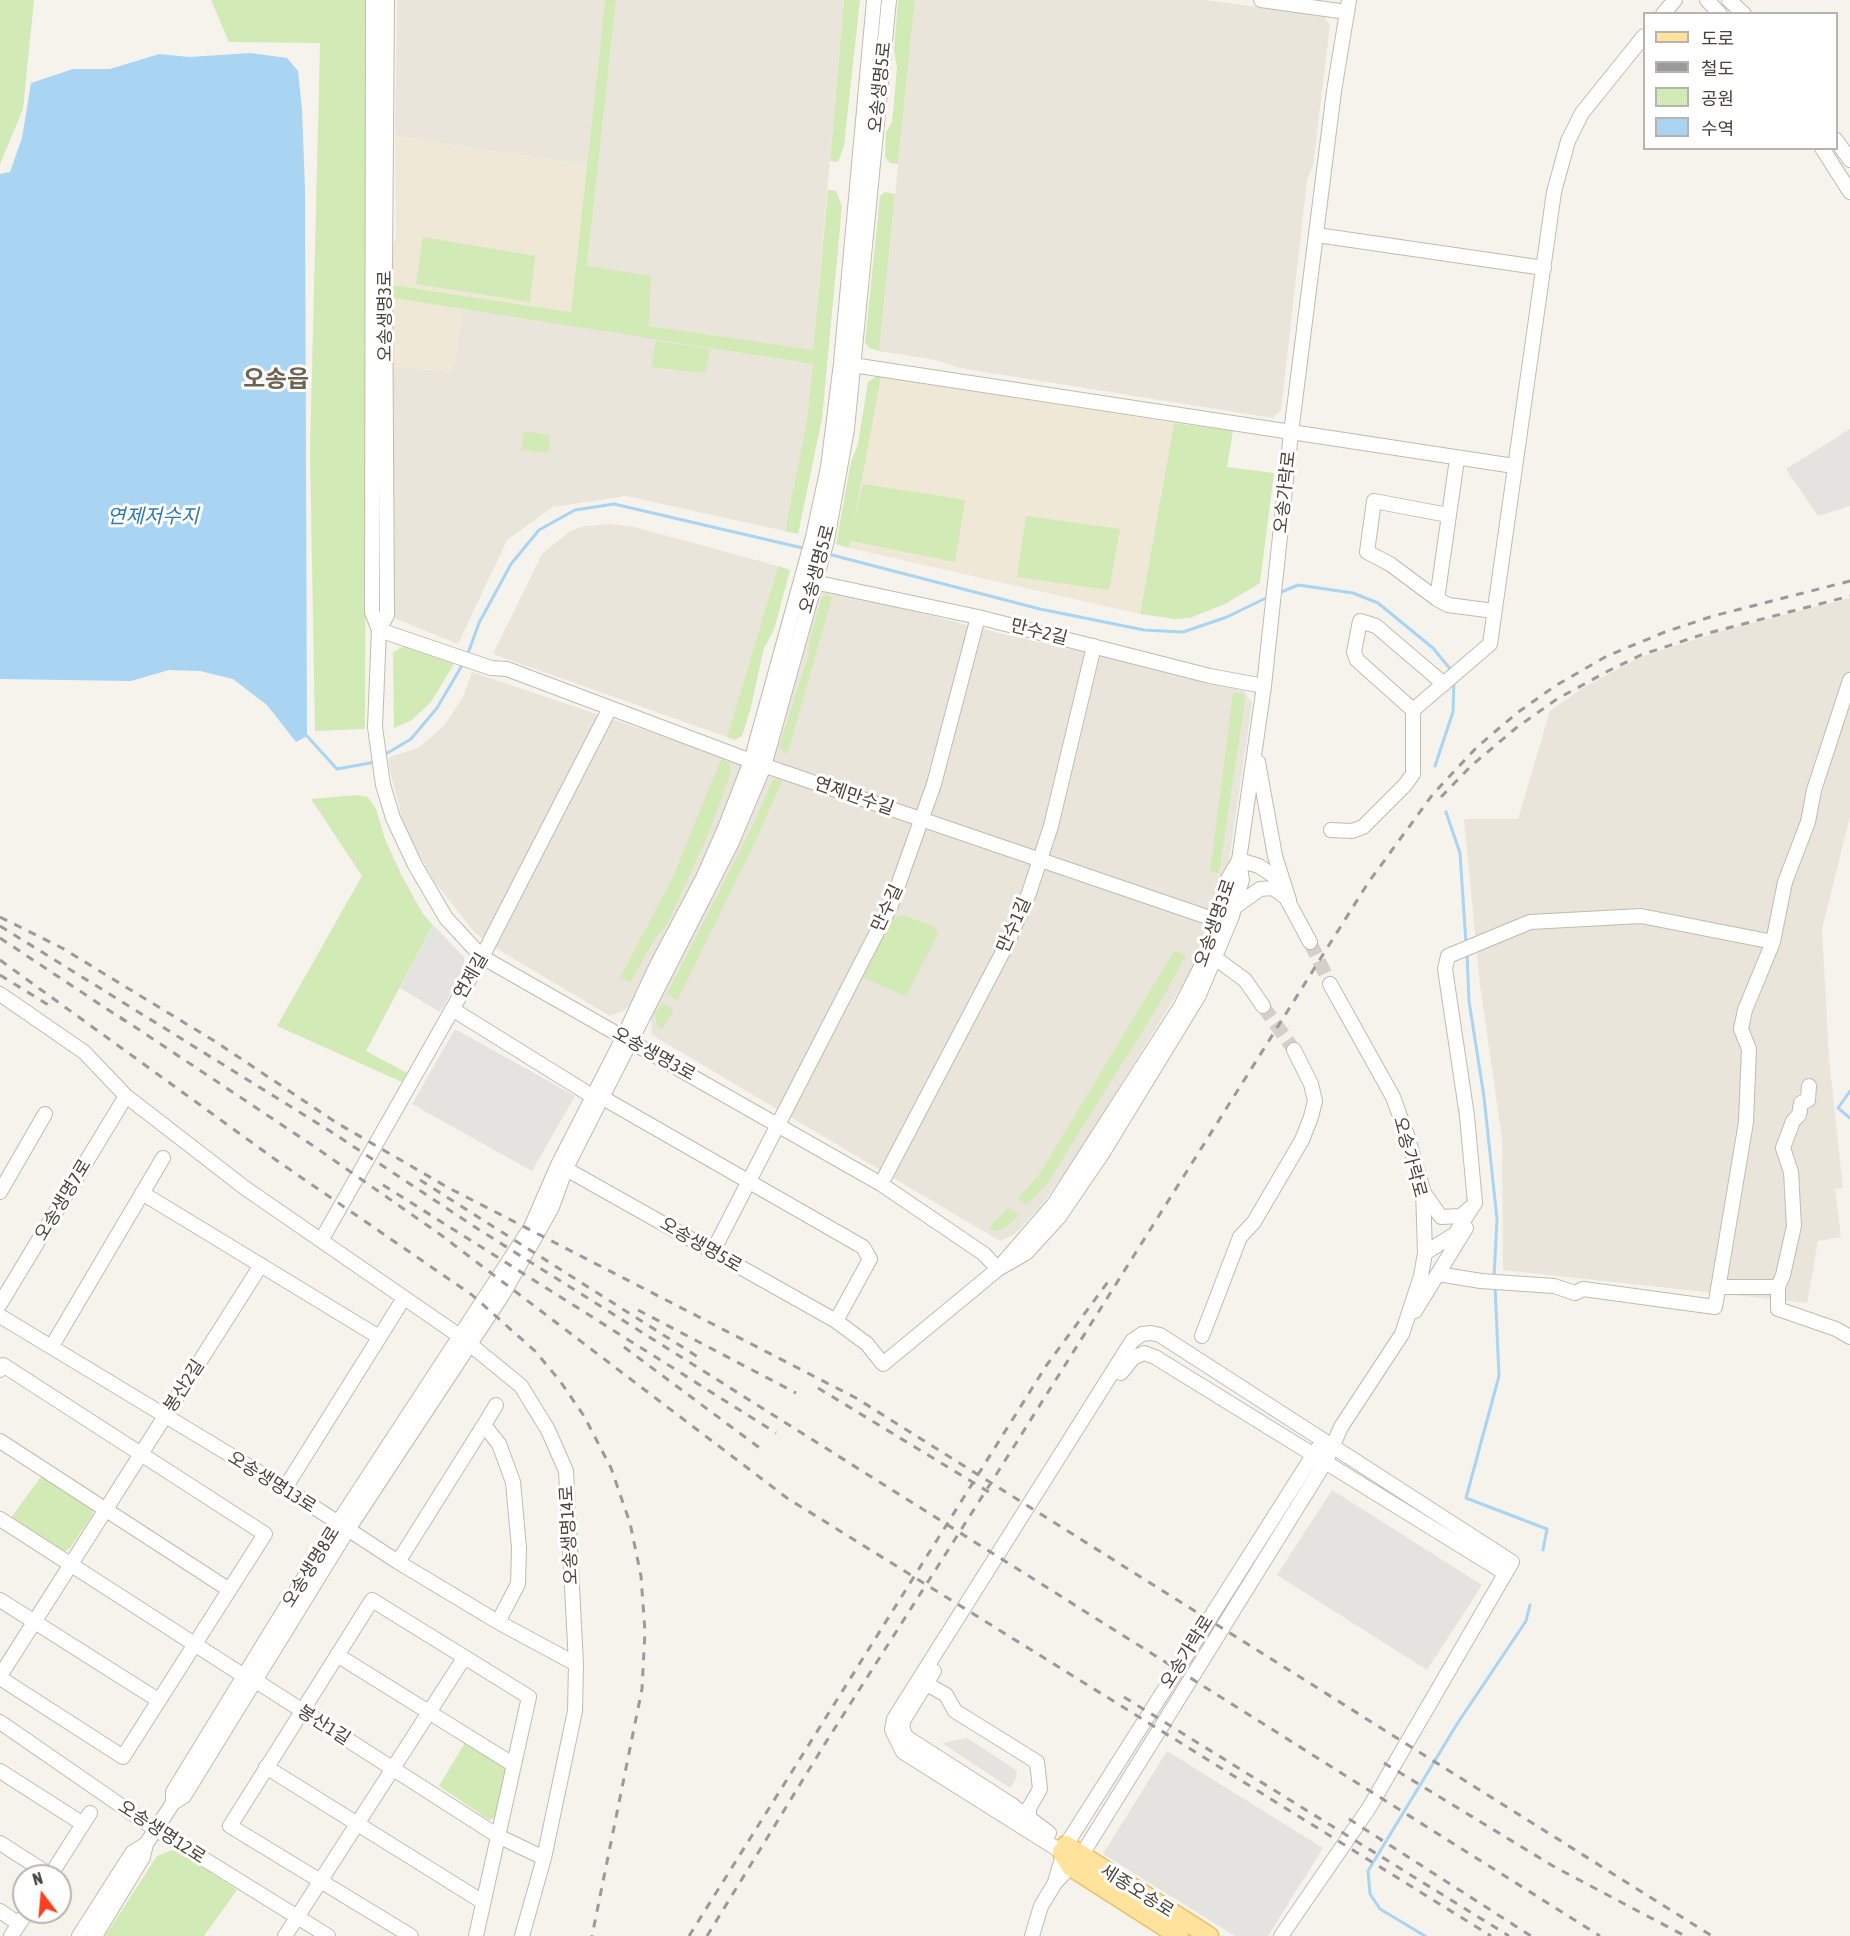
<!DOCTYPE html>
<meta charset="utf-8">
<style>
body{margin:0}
#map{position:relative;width:1850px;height:1936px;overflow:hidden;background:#f6f3ec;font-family:"Asap Condensed","Noto Sans KR",sans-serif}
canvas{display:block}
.legend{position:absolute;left:1643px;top:12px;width:195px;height:138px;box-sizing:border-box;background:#fff;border:2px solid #b7b4b0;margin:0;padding:8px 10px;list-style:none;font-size:18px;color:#4b4439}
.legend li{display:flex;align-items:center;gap:12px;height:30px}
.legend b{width:30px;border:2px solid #b7b4b0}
.north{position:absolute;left:12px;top:1864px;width:60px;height:60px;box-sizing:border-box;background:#fff;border:2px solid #b7b4b0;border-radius:50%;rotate:344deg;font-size:16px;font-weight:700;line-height:24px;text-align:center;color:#4b4439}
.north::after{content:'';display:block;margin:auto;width:21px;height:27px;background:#fc3f1d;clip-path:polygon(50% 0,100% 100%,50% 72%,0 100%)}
</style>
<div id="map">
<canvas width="1850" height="1936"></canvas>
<ul class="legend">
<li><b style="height:8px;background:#ffe39c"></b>도로</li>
<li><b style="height:8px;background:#9a9a9a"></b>철도</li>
<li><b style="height:16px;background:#d2eab5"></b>공원</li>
<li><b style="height:16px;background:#a9d4f2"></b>수역</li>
</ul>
<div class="north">N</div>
</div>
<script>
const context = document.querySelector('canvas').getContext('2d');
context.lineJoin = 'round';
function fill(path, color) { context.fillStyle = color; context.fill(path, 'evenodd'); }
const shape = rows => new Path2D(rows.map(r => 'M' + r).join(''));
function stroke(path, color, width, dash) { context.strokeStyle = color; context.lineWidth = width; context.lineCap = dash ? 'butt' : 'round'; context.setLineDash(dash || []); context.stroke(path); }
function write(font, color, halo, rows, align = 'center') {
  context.font = font + ' "Asap Condensed","Noto Sans KR",sans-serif'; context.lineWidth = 6; context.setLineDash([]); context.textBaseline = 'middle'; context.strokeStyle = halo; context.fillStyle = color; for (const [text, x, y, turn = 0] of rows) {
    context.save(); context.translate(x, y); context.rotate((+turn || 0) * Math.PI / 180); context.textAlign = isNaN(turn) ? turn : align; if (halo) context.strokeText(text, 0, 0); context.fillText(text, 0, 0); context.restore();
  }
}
fill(shape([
 [397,0,605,0,587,165,395,136],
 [616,0,844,0,813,351,649,326,587,266],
 [915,0,1206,0,1323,16,1330,25,1313,166,1307,180,1281,410,1273,418,959,368,936,360,879,351],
 [463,307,813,364,807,419,785,531,626,496,553,507,507,540,458,644,394,618,390,608,391,366,453,372],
 [609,524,634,527,778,566,727,737,493,654,542,554,569,532,580,527],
 [821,588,1003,634,1178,673,1244,691,1252,703,1228,868,1205,945,1185,981,1069,1168,1039,1208,1015,1234,1000,1241,652,1035,651,1018,684,949,624,1011,610,1016,504,953,475,933,434,881,405,829,388,763,390,757,418,748,444,726,463,697,472,672,736,761,776,744],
 [1850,598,1850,816,1822,929,1829,1059,1843,1188,1835,1189,1841,1237,1818,1241,1807,1303,1503,1270,1502,1139,1480,985,1464,819,1518,819,1550,711,1584,687,1641,657,1728,629]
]), '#eae5da');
fill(shape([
 [395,136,587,165,571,312,392,285,392,250,396,235],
 [394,298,463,307,453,372,391,366],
 [881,377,1174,423,1140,614,849,548]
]), '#efe8d6');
fill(shape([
 [0,0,34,0,23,109,0,164],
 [211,0,367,0,365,729,315,731,310,451,320,43,229,42],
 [605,0,616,0,587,266,651,276,649,326,813,350,828,190,836,191,842,206,822,419,798,534,785,531,807,419,813,364,394,298,392,285,571,312],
 [844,0,860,0,844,146,838,162,830,161],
 [898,0,915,0,898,164,890,163,885,157,886,132,892,122,897,68,894,50],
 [885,192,895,194,879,351,869,348,865,342,880,196],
 [423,237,535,256,530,302,416,284],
 [656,341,710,349,705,373,651,367],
 [875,377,881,377,854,522,863,484,965,500,955,562,851,541,849,548,836,544,851,462,858,444,868,382],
 [1174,423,1233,431,1227,467,1274,473,1260,583,1225,604,1190,618,1175,619,1140,614],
 [524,431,550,435,548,453,521,450],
 [1026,516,1120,529,1109,590,1017,577],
 [778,566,790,570,774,630,764,648,750,711,742,736,735,740,727,737],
 [827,595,832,597,787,755,779,747,809,653,810,638,822,597],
 [403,646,454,664,431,702,412,720,394,728,393,653],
 [1233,693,1242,694,1245,700,1219,873,1210,872],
 [721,759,729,763,731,773,708,835,667,924,654,940,630,983,620,978,673,877],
 [777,779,782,781,753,846,677,1001,667,994,752,827,772,781],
 [357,795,368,797,376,809,385,839,401,874,423,914,433,925,366,1051,407,1073,402,1082,277,1026,362,876,311,799],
 [903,915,935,927,938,934,906,996,863,978,892,918],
 [1174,951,1186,955,1160,1003,1047,1184,1026,1205,1018,1198,1039,1175],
 [662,1003,674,1010,662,1029,657,1026,655,1013],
 [1008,1208,1019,1215,1004,1229,994,1231,989,1228],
 [43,1474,91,1505,93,1514,70,1548,57,1556,7,1523],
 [466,1741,506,1766,508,1771,500,1816,489,1820,439,1786],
 [175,1849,237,1890,204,1936,105,1936,157,1856]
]), '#d2eab5');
fill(shape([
 [1850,429,1850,506,1818,516,1786,469],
 [433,925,464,957,464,970,440,1012,400,988],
 [455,1029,575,1096,532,1171,412,1104],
 [1332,1490,1482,1585,1427,1670,1277,1575],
 [967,1738,1016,1770,1017,1777,1010,1788,942,1743],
 [1167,1751,1323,1848,1268,1936,1235,1936,1103,1854]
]), '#e5e3e0');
fill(shape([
 [251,53,287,58,298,71,302,109,305,189,307,736,296,742,267,705,233,679,200,671,169,670,131,681,0,679,0,174,10,172,22,138,31,83,73,69,110,69,159,54,189,57]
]), '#a9d4f2');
stroke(shape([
 [828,554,1040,609,1144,630,1183,632,1227,617,1270,596],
 [1279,593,1298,585,1353,593,1378,603,1433,648,1451,670],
 [467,656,479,623,511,564,539,530,575,510,614,504,807,549],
 [307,736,337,769,370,763,376,760],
 [384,755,411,739,437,708,464,662],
 [1435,766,1453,712,1454,679],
 [1446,812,1460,853,1466,943],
 [1467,952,1469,1001,1484,1097,1497,1219,1494,1277],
 [1850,1091,1838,1108,1850,1118],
 [1495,1286,1499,1376,1466,1498,1547,1529,1543,1550],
 [1425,1936,1380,1909,1370,1894,1368,1871,1457,1724,1526,1621,1530,1605]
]), '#a9d4f2', 3);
stroke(shape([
 [1310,942,1330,984],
 [1263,1006,1294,1050]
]), '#d4d0c8', 14, [14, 7]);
const minor = shape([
 [373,0,372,612,379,630,375,727,383,785,393,818,415,865,446,918,482,957,881,1184,984,1254,998,1269],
 [1261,0,1347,12],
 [1707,0,1720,14],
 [1729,0,1744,14],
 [1663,14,1675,0],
 [1836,140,1850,160],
 [1822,148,1850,192],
 [1317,235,1544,268],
 [846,364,1514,466],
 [1448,515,1374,501,1367,552,1390,564,1437,599,1457,459],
 [814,582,978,617,1210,676,1264,686],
 [1437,599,1448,605,1494,611],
 [379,630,491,668,507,669,751,761,1219,921],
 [379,630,387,615,385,270,387,0],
 [1413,710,1357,660,1354,652,1360,621,1376,626,1444,684],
 [1258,762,1275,856,1289,900],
 [1331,830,1352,831,1363,827,1405,785,1413,774,1413,710,1490,644,1554,192,1568,141,1582,113,1644,36],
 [1239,860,1259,866,1275,877,1310,942],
 [1235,907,1260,889,1273,888,1284,896],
 [1215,958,1245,980,1263,1006],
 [0,994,84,1052,126,1096,245,1188,461,1337,521,1386,548,1430,566,1471,576,1664,575,1711,544,1858,522,1936],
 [452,1009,592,1096],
 [1809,1086,1808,1100,1801,1103,1799,1115,1793,1121,1783,1148,1791,1172,1794,1226,1783,1275,1778,1287,1778,1309,1836,1329,1850,1337],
 [603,1098,863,1247,870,1259,836,1321],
 [559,1165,836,1321,867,1344,883,1364,998,1269,1026,1253,1059,1217,1102,1154,1199,995,1232,916,1242,880,1239,860,1264,686,1291,433,1334,91,1349,0],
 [881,1184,1006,946,1029,893,1051,826,1094,646],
 [0,1192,45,1114],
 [142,1193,379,1337],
 [1424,1193,1441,1217,1461,1216,1470,1208],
 [322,1239,482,957,610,708],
 [713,1251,891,905,934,784,978,617],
 [1425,1253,1455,1234,1475,1203,1467,1116,1445,969,1448,956,1530,922,1641,916,1773,942],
 [1003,1263,1054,1204,1181,1006,1204,961,1219,921,1228,879,1239,860],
 [1438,1274,1481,1281,1554,1286,1575,1293,1583,1289,1715,1307,1746,1122,1749,1049,1741,1029,1745,1010,1773,942,1785,882,1808,822,1814,790,1850,680],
 [1718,1287,1778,1287],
 [0,1304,126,1096],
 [1415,1311,1466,1228],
 [0,1316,285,1488,398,1562,498,1622,576,1664],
 [1202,1336,1240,1237,1254,1222,1302,1140,1311,1117,1315,1101,1311,1084,1294,1050],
 [52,1346,163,1158],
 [0,1370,3,1365,265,1534,123,1757,0,1678],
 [1121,1373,1133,1358,1144,1353,1155,1357,1505,1573],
 [484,1425,496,1405],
 [0,1441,228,1589],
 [285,1488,399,1306],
 [0,1519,244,1676],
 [398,1562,484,1425,499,1444,513,1482,519,1548,518,1584,498,1622],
 [0,1600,158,1700],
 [337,1655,514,1765],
 [934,1671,904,1719,902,1727,906,1737,1012,1805,1049,1833],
 [0,1676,261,1265],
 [920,1680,946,1695,955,1711,1037,1762,1040,1789,1029,1808,1029,1818],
 [256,1681,498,1836,544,1858],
 [0,1722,149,1825,328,1936],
 [266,1767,483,1902],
 [0,1771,83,1824],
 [173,1803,173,1792,337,1524,531,1227,558,1165,623,1038,657,965,703,878,725,828,751,761,813,537,828,467,841,363,874,0],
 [0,1843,50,1875],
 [1062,1852,903,1752,892,1730,894,1719,1132,1341,1142,1334,1151,1333,1160,1335,1512,1562,1369,1808,1281,1936],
 [50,1876,90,1813],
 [1055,1882,1066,1845,1317,1449],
 [0,1911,19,1924],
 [11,1936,27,1912],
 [79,1936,132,1853,146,1844],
 [95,1936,143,1857,146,1844,173,1803,184,1796,347,1531,503,1294,552,1207,566,1168,732,842,764,766,827,540,847,429,889,0],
 [285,1936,464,1658],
 [411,1936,230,1826,372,1600,529,1697,476,1936],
 [1032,1936,1041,1906,1055,1883,1081,1856,1326,1461,1341,1427,1402,1334,1421,1276,1425,1253,1423,1190,1407,1135,1393,1097,1330,984]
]);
const major = shape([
 [1066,1845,1209,1936],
 [1062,1852,1071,1867,1179,1936]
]);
stroke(minor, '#c2bbae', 16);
stroke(major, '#e6c16a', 21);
stroke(minor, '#fff', 14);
stroke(major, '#ffe39c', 18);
stroke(shape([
 [1441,797,1471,766,1516,728,1557,699,1610,670,1641,655,1701,635,1850,596],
 [0,917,62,948,216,1042,337,1123,447,1187,856,1398,1712,1936],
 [0,926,330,1131,478,1229,1600,1936],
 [0,938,125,1021],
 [0,960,276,1160,472,1295,535,1351,560,1381,584,1416,611,1468,630,1523,641,1576,645,1632,642,1689,592,1936],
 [0,975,50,1006],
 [120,1017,315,1147,441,1235,787,1498,1491,1936],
 [420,1180,698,1357],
 [383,1185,776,1433],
 [638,1310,796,1393],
 [624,1347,761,1449],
 [818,1388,992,1494],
 [1124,1697,1509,1936],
 [1384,1763,1553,1866,1685,1936],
 [1349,1819,1531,1936],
 [689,1936,1046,1366,1110,1279],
 [707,1936,826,1742,1001,1467,1368,883,1433,794,1477,747,1517,713,1555,686,1607,656,1665,632,1713,616,1850,581]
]), '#9a9a9a', 3, [8, 8]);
write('18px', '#4b4439', '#fff', [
 ["오송생명5로",880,87,-84],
 ["오송생명3로",385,316,-90],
 ["오송가락로",1285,492,-84],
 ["오송생명5로",817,569,-75],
 ["만수2길",1039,632,14],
 ["연제만수길",854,796,19],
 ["만수길",887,908,-65],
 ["오송생명3로",1215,923,-71],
 ["만수1길",1014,925,-66],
 ["연제길",471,976,-60],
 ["오송생명3로",654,1054,29],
 ["오송가락로",1410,1157,75],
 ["오송생명7로",63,1200,-59],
 ["오송생명5로",701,1245,30],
 ["봉산2길",184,1386,-57],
 ["오송생명13로",272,1482,32],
 ["오송생명14로",569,1535,-93],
 ["오송생명8로",311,1567,-58],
 ["오송가락로",1187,1652,-58],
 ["봉산1길",324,1725,32],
 ["오송생명12로",162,1832,33],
 ["세종오송로",1137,1891,32]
]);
write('italic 20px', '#2e7ab2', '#fff', [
 ["연제저수지",153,517]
]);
write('bold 24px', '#6e6250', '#fff', [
 ["오송읍",276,379]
]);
</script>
